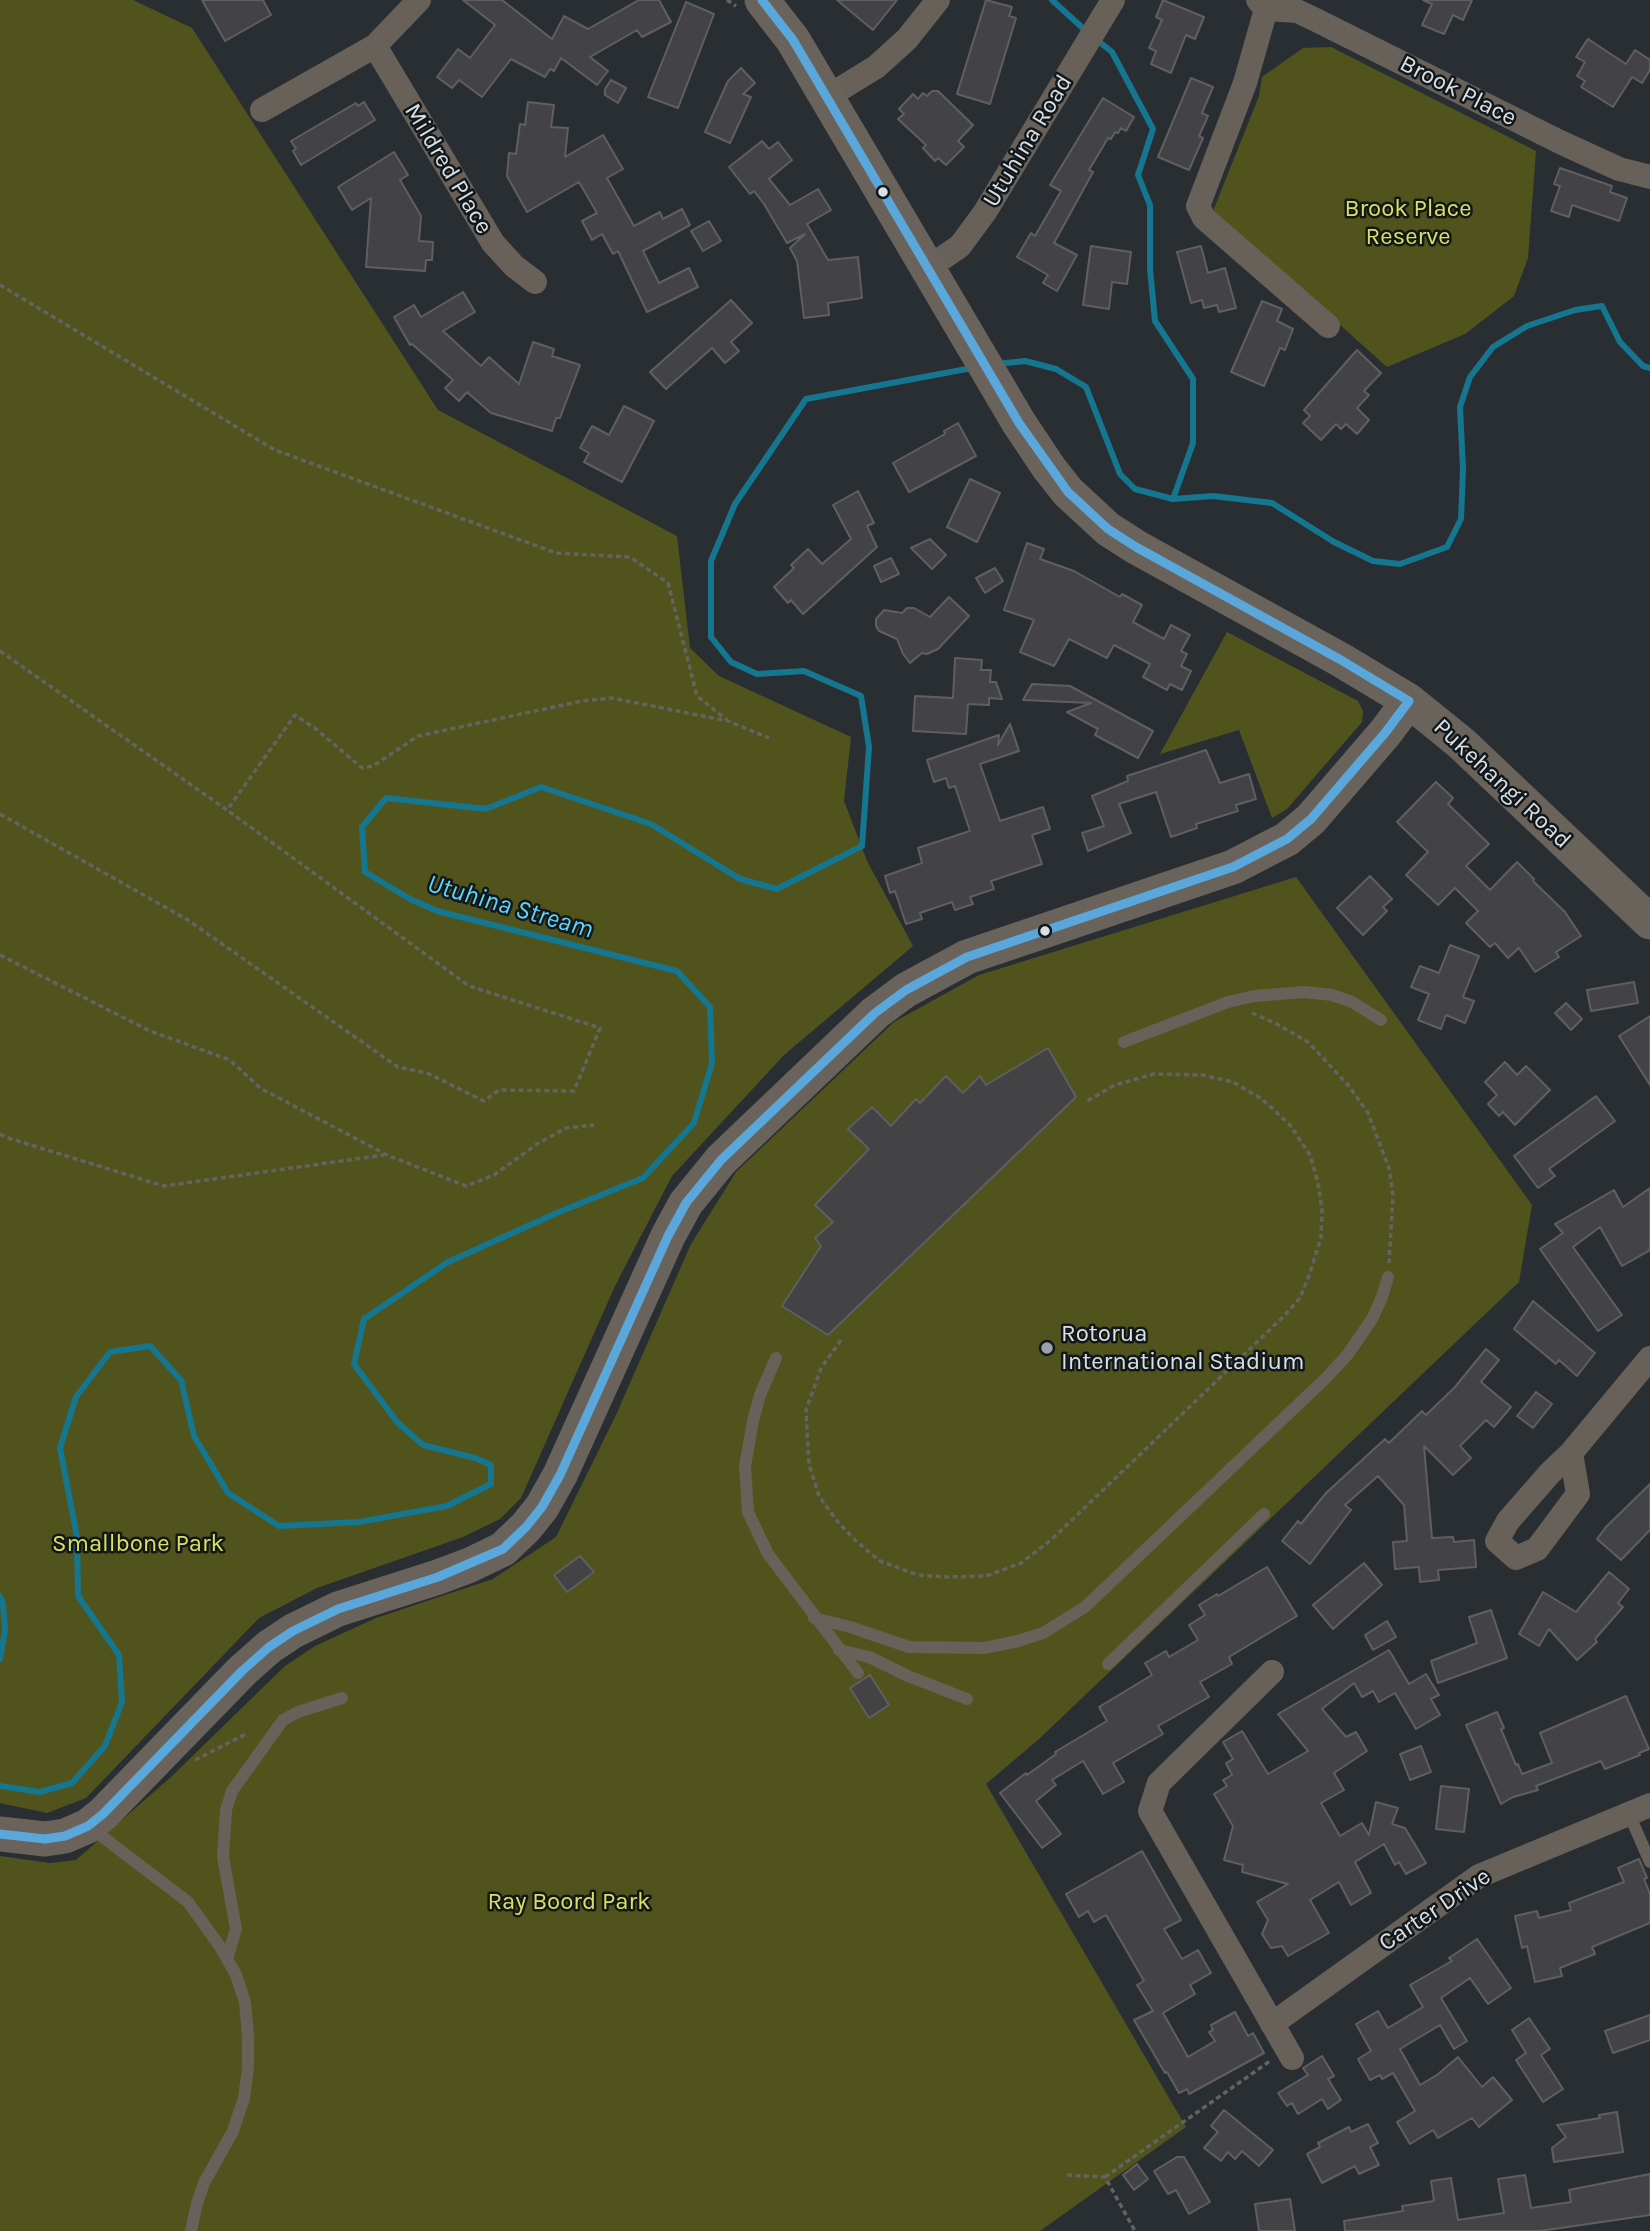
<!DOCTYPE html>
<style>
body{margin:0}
canvas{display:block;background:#292e33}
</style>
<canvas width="1650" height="2231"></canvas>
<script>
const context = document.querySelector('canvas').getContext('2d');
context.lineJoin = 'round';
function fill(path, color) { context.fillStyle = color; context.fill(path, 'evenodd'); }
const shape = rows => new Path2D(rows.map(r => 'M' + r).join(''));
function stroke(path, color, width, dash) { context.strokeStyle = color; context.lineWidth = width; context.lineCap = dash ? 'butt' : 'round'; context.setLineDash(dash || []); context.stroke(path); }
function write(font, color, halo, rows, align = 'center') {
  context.font = font + ' Karla,sans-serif'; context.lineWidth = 5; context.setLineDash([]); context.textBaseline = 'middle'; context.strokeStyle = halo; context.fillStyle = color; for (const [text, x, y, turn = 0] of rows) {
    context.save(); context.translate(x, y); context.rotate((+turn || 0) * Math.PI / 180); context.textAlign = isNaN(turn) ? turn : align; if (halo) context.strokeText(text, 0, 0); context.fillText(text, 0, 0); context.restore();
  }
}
fill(shape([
 [0,0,133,0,192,28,438,410,677,536,690,648,719,676,851,737,844,801,867,861,913,946,784,1055,672,1176,615,1286,521,1498,500,1519,463,1537,317,1588,259,1618,86,1798,47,1813,0,1803],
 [1331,47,1536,151,1528,258,1514,296,1465,334,1387,367,1213,211,1259,96,1262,77,1303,48],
 [1227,632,1358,701,1363,711,1362,722,1287,809,1272,818,1239,730,1160,754],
 [1296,877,1532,1205,1519,1282,1039,1739,986,1784,1186,2127,1040,2231,0,2231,0,1856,50,1863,76,1860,171,1777,285,1666,315,1646,376,1618,493,1579,556,1537,616,1415,691,1244,736,1172,894,1022,979,975]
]), '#51531d');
stroke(shape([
 [1052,0,1086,31],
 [1097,40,1112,52,1153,129,1138,175,1150,205,1150,269,1155,321,1193,379,1193,443,1173,499],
 [996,364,1025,361,1056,369,1086,387,1120,474,1135,489,1173,499,1213,496,1272,503,1334,542,1373,561,1400,564,1447,547,1461,519,1463,469,1460,407,1470,377,1493,347,1527,326,1575,310,1602,306,1620,342,1643,366,1650,368],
 [0,1596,3,1604,5,1630,0,1659],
 [0,1786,40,1792,72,1783,105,1746,122,1702,119,1655,78,1596,77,1537,60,1448,76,1397,110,1352,150,1346,181,1380,194,1436,228,1493,279,1526,359,1522,447,1506,491,1484,491,1465,475,1458,423,1445,397,1422,354,1364,364,1319,448,1262,559,1212,643,1178,694,1123,712,1063,710,1007,677,971,437,911,410,899,365,872,362,827,386,798,486,809,541,787,651,824,740,879,777,889,862,846,869,747,861,696,804,671,757,674,731,662,711,637,711,561,735,504,806,399,972,368]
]), '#15768f', 6);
const building = shape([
 [202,0,263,0,271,15,225,41,202,0],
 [463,0,502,0,552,39,564,16,588,29,639,0,659,0,671,22,642,37,637,30,590,57,608,71,597,85,561,58,554,71,550,69,545,77,511,59,482,97,459,80,452,88,437,77,458,49,470,58,495,25,463,0],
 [837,0,897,0,873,30,837,0],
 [986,0,1012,7,1009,16,1016,18,990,104,957,94,986,0],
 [1163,0,1204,17,1195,39,1186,35,1171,73,1151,64,1156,51,1149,48,1162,20,1156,17,1163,0],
 [1423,0,1472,0,1463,20,1453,15,1444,34,1422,25,1432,4,1423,0],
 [686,2,714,14,678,108,648,97,686,2],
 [1588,39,1626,64,1635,50,1650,60,1650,70,1642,83,1632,77,1613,107,1581,87,1585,81,1577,76,1585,62,1576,57,1588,39],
 [741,68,755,83,743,94,751,97,730,143,705,132,728,81,741,68],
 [1191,78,1213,87,1202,113,1208,116,1199,136,1203,138,1189,170,1158,157,1191,78],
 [611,80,626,88,618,103,605,95,605,89,611,80],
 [932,91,938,91,973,125,958,141,964,147,946,165,938,158,935,161,923,148,926,145,898,119,904,114,899,109,913,94,918,99,923,93,927,96,932,91],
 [1103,98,1134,117,1126,131,1121,128,1118,133,1115,132,1111,139,1108,138,1089,170,1093,172,1054,243,1077,255,1057,291,1043,283,1048,275,1017,257,1031,233,1035,236,1061,191,1050,185,1103,98],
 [364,102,375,120,301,165,293,151,296,149,291,141,356,103,358,106,364,102],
 [528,102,554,105,551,127,568,128,565,157,603,135,623,169,607,178,634,226,660,212,663,219,682,209,690,225,643,251,659,283,689,268,698,287,647,312,618,251,613,254,602,234,592,240,582,221,597,213,579,182,527,212,507,176,509,153,516,154,520,124,525,125,528,102],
 [762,141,769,149,778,142,792,160,769,179,790,205,818,189,831,210,807,224,828,260,858,257,862,298,828,303,829,315,804,318,797,261,790,248,805,234,787,243,764,204,754,191,750,194,729,167,762,141],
 [394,152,408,175,400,180,421,216,419,241,433,242,432,260,426,260,425,271,366,267,371,198,352,210,338,187,394,152],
 [1560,168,1612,186,1610,192,1627,198,1619,221,1572,205,1569,217,1551,211,1560,186,1554,184,1560,168],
 [709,221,721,241,703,251,691,231,709,221],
 [1091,246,1131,252,1127,284,1112,282,1109,309,1083,305,1091,246],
 [1201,246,1208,273,1225,268,1236,308,1219,312,1217,305,1204,308,1202,300,1191,303,1177,252,1201,246],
 [463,292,475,312,443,331,481,366,489,357,519,384,533,342,554,349,552,356,580,365,560,418,556,418,552,431,491,413,467,392,459,401,445,388,453,380,412,344,410,345,394,317,414,305,421,317,463,292],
 [731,300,752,323,731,342,739,351,725,363,712,348,666,389,650,372,731,300],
 [1262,301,1282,309,1277,321,1293,329,1285,350,1280,348,1264,386,1231,372,1262,301],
 [1357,350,1381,373,1364,391,1369,395,1357,408,1369,420,1357,434,1346,424,1341,429,1336,424,1321,440,1303,423,1310,416,1304,410,1357,350],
 [624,406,654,421,622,482,584,462,589,453,580,448,592,426,609,435,624,406],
 [958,423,976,456,909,492,893,463,945,434,944,431,958,423],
 [970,479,1000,493,977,542,947,527,970,479],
 [858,491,874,523,867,526,877,547,803,614,791,600,788,603,774,587,794,568,791,565,808,549,822,564,851,539,833,505,858,491],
 [930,539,946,555,932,569,911,548,930,539],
 [1027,543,1044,549,1040,559,1074,571,1120,597,1122,594,1142,605,1133,622,1164,639,1171,625,1190,635,1181,651,1187,654,1181,666,1191,671,1182,690,1170,684,1167,690,1143,677,1150,664,1114,645,1107,658,1069,639,1054,666,1020,652,1034,620,1004,610,1027,543],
 [891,558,899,574,881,582,874,566,891,558],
 [995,568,1003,581,985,593,976,578,995,568],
 [949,597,969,616,938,649,927,654,922,653,910,663,903,654,897,639,879,631,876,626,876,619,884,610,902,613,907,608,914,608,930,617,949,597],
 [955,658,982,660,981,670,991,670,990,682,996,682,1002,699,989,698,989,705,968,704,966,734,913,731,915,696,953,698,955,658],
 [1032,684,1070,686,1153,731,1138,758,1095,735,1098,729,1067,712,1091,703,1023,700,1032,684],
 [1010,724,1019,751,980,764,1000,821,1043,807,1050,829,1032,835,1042,864,991,881,994,889,970,897,973,904,955,910,952,902,920,913,922,919,906,924,895,891,890,893,885,876,922,863,918,848,970,831,955,786,949,788,946,778,934,782,927,760,999,735,998,745,1010,724],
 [1206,750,1220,783,1249,774,1256,799,1236,805,1238,811,1196,824,1197,828,1171,837,1156,792,1119,804,1131,833,1088,851,1082,833,1104,826,1092,796,1128,781,1127,776,1206,750],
 [1436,782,1453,798,1448,804,1489,844,1466,866,1490,890,1517,862,1534,879,1533,881,1565,912,1581,936,1556,952,1559,957,1535,972,1519,948,1508,958,1495,943,1490,947,1466,923,1478,911,1455,888,1438,905,1406,875,1428,852,1397,822,1436,782],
 [1370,876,1392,899,1383,907,1387,911,1363,935,1337,908,1370,876],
 [1450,945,1479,956,1463,997,1474,1001,1465,1023,1446,1015,1441,1029,1418,1020,1429,994,1411,987,1420,966,1439,973,1450,945],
 [1634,982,1638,1003,1591,1011,1587,990,1634,982],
 [1566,1003,1582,1019,1571,1030,1555,1013,1566,1003],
 [1650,1016,1650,1085,1619,1036,1650,1016],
 [1048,1048,1076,1097,828,1335,782,1306,821,1246,815,1238,833,1222,815,1205,869,1149,848,1129,872,1107,891,1126,916,1099,920,1103,946,1076,963,1093,980,1076,986,1085,1048,1048],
 [1505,1062,1517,1075,1526,1066,1550,1090,1515,1125,1503,1112,1499,1116,1488,1104,1497,1095,1485,1082,1505,1062],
 [1596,1096,1615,1121,1549,1169,1555,1176,1538,1188,1514,1156,1596,1096],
 [1650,1188,1650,1250,1622,1266,1600,1227,1573,1247,1622,1315,1598,1331,1540,1249,1563,1233,1555,1224,1614,1190,1623,1207,1650,1188],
 [1533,1301,1595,1353,1577,1376,1559,1360,1556,1364,1514,1329,1533,1301],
 [1486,1349,1499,1360,1481,1382,1511,1407,1494,1427,1486,1420,1460,1446,1471,1458,1453,1475,1424,1446,1432,1538,1453,1537,1454,1542,1474,1540,1476,1567,1438,1570,1439,1580,1420,1582,1419,1567,1395,1569,1393,1542,1407,1541,1404,1505,1378,1476,1345,1505,1351,1510,1310,1564,1282,1541,1298,1521,1301,1524,1326,1493,1385,1439,1389,1443,1422,1411,1426,1415,1455,1387,1486,1349],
 [1536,1392,1552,1404,1533,1428,1517,1416,1536,1392],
 [1650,1484,1650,1530,1621,1560,1597,1539,1606,1527,1650,1484],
 [580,1556,594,1572,567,1592,554,1575,580,1556],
 [1364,1563,1382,1585,1333,1629,1313,1605,1364,1563],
 [1267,1567,1297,1616,1229,1657,1232,1664,1200,1682,1209,1697,1158,1726,1163,1734,1113,1763,1124,1782,1103,1794,1083,1761,1052,1780,1056,1785,1036,1801,1061,1834,1042,1848,1000,1793,1026,1773,1027,1775,1056,1754,1055,1752,1107,1721,1099,1707,1152,1675,1145,1663,1166,1651,1169,1657,1198,1640,1189,1625,1205,1615,1199,1605,1217,1594,1218,1596,1267,1567],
 [1609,1572,1629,1589,1618,1603,1623,1607,1595,1639,1597,1642,1577,1660,1549,1629,1539,1646,1519,1634,1543,1592,1576,1612,1609,1572],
 [1491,1610,1507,1658,1438,1683,1431,1661,1477,1643,1469,1617,1491,1610],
 [1387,1621,1396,1637,1373,1650,1365,1635,1387,1621],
 [1389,1650,1409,1684,1426,1674,1439,1695,1431,1699,1440,1715,1416,1729,1395,1693,1379,1702,1373,1691,1362,1697,1354,1683,1322,1709,1346,1737,1356,1732,1367,1751,1334,1773,1344,1790,1321,1803,1340,1836,1362,1823,1369,1835,1376,1802,1398,1808,1392,1824,1405,1828,1426,1863,1406,1874,1399,1862,1395,1865,1384,1844,1355,1862,1371,1893,1351,1905,1339,1882,1310,1900,1329,1933,1288,1956,1282,1946,1271,1948,1262,1934,1268,1920,1257,1902,1288,1884,1242,1872,1243,1865,1224,1860,1233,1826,1214,1794,1227,1786,1223,1780,1232,1775,1226,1763,1233,1759,1223,1742,1242,1731,1268,1774,1308,1751,1278,1714,1389,1650],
 [870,1675,889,1705,869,1718,850,1688,870,1675],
 [1626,1696,1649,1749,1639,1753,1640,1755,1605,1769,1601,1761,1536,1786,1538,1790,1513,1797,1501,1804,1466,1725,1497,1712,1504,1728,1501,1729,1516,1765,1518,1764,1522,1774,1552,1763,1540,1733,1626,1696],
 [1421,1746,1431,1772,1410,1780,1400,1754,1421,1746],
 [1441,1786,1469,1789,1464,1832,1436,1829,1441,1786],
 [1142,1851,1181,1920,1164,1929,1182,1959,1198,1950,1211,1973,1190,1985,1195,1994,1163,2013,1188,2057,1215,2041,1209,2032,1213,2030,1211,2025,1235,2012,1248,2036,1253,2033,1264,2053,1189,2094,1187,2089,1179,2093,1167,2072,1165,2073,1134,2020,1153,2011,1137,1985,1144,1981,1106,1915,1094,1922,1088,1911,1079,1917,1066,1894,1142,1851],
 [1639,1859,1647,1878,1644,1879,1650,1894,1650,1923,1592,1947,1595,1954,1560,1968,1562,1976,1535,1982,1527,1946,1522,1948,1515,1916,1537,1911,1539,1918,1571,1910,1569,1903,1624,1882,1618,1868,1639,1859],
 [1477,1939,1511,1988,1488,2004,1470,1978,1441,1998,1467,2041,1454,2049,1440,2025,1400,2049,1420,2085,1437,2075,1458,2057,1482,2087,1493,2077,1512,2100,1479,2127,1472,2118,1438,2138,1433,2130,1410,2144,1397,2122,1415,2111,1393,2073,1382,2079,1380,2075,1370,2080,1358,2059,1371,2051,1356,2024,1378,2011,1388,2028,1423,2007,1410,1985,1452,1961,1449,1958,1477,1939],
 [1650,2015,1650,2040,1613,2053,1605,2031,1650,2015],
 [1529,2018,1550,2049,1541,2055,1563,2089,1543,2102,1516,2060,1526,2053,1512,2030,1529,2018],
 [1322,2056,1334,2076,1328,2079,1341,2100,1328,2109,1322,2099,1298,2114,1292,2103,1287,2106,1278,2093,1308,2075,1303,2068,1322,2056],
 [1224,2110,1273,2150,1259,2166,1242,2151,1235,2159,1228,2152,1221,2161,1204,2148,1218,2132,1211,2126,1224,2110],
 [1617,2112,1623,2152,1554,2162,1552,2148,1566,2137,1557,2125,1600,2118,1599,2115,1617,2112],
 [1368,2124,1378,2143,1370,2147,1379,2165,1359,2174,1355,2166,1322,2183,1307,2154,1320,2147,1318,2143,1349,2127,1351,2132,1368,2124],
 [1177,2157,1184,2157,1210,2202,1189,2214,1176,2190,1168,2194,1154,2171,1177,2157],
 [1137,2164,1148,2179,1134,2190,1123,2175,1137,2164],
 [1650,2174,1650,2215,1540,2231,1345,2231,1344,2221,1403,2211,1402,2206,1434,2201,1431,2181,1451,2178,1458,2220,1504,2213,1498,2179,1525,2175,1531,2208,1571,2202,1569,2190,1650,2174],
 [1290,2199,1295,2231,1259,2231,1255,2204,1290,2199]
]);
fill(building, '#434245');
stroke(building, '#5f5e60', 2);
stroke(shape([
 [727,0,736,6],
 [0,285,275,450,556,553,630,557,668,583,697,696,727,720],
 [0,651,227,810,295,715,316,729,362,768,373,766,418,736,582,701,612,698,728,721,769,738],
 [0,814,188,920,398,1067,427,1073,484,1101,499,1090,574,1091,600,1028,469,986,227,810],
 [0,955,150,1031,230,1060,260,1088,387,1155,466,1186,494,1175,537,1144,566,1128,594,1125],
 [1252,1013,1275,1023,1308,1042,1348,1085,1368,1113,1389,1168,1393,1196,1389,1263],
 [0,1134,5,1137,164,1186,384,1155],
 [841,1340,821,1368,806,1410,809,1464,819,1496,837,1521,856,1541,880,1561,918,1575,947,1577,986,1576,1021,1563,1051,1540,1282,1318,1300,1298,1310,1273,1321,1237,1322,1210,1318,1183,1310,1155,1290,1125,1262,1099,1233,1082,1202,1075,1154,1074,1115,1085,1087,1101],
 [195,1760,246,1734],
 [1067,2175,1105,2177,1135,2231],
 [1105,2177,1270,2061]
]), '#646361', 3.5, [5, 3.5]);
stroke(shape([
 [1124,1042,1228,1002,1254,996,1304,992,1332,995,1352,1002,1381,1020],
 [776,1358,760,1395,753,1421,745,1466,748,1512,768,1554,858,1673],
 [814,1618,850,1627,909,1647,984,1648,1018,1641,1043,1633,1085,1607,1326,1378,1348,1354,1372,1319,1382,1297,1388,1277],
 [839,1650,869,1657,908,1676,967,1699],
 [1108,1664,1264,1514],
 [1629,1814,1650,1862],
 [91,1828,188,1902,221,1948,236,1975,245,2002,248,2036,248,2068,244,2098,233,2131,204,2183,197,2203,191,2231],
 [227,1959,236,1929,223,1857,226,1810,232,1791,283,1720,298,1712,342,1698]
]), '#686159', 12);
stroke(shape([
 [1258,0,1266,9,1297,11,1316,20,1560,142,1619,169,1650,177],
 [1266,9,1245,83,1198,206,1204,218,1328,326],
 [375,46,493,243,514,266,535,282],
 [827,97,876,67,907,39,938,0],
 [262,110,375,46,419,0],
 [928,268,960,246,985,212,1113,0],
 [1571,1453,1578,1494,1537,1549,1516,1558,1497,1541,1508,1521,1550,1473,1571,1453,1650,1358],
 [1272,1672,1159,1783,1150,1811,1292,2058],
 [1272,2024,1479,1876,1650,1805]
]), '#686159', 24);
stroke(shape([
 [762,0,793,40,1019,423,1049,468,1068,492,1108,529,1136,547,1341,660,1409,701,1461,743,1650,922],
 [0,1834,45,1839,65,1836,88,1826,103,1814,242,1671,269,1647,293,1631,338,1609,438,1577,470,1565,503,1549,526,1527,542,1507,560,1475,668,1236,686,1203,721,1160,875,1013,906,990,967,957,1233,867,1287,839,1311,819,1385,733,1409,701]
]), '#6a635b', 35);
stroke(shape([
 [0,1834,45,1839,65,1836,88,1826,103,1814,242,1671,269,1647,293,1631,338,1609,438,1577,503,1549,526,1527,542,1507,560,1475,668,1236,686,1203,721,1160,875,1013,906,990,967,957,1233,867,1287,839,1311,819,1385,733,1409,701,1341,660,1136,547,1108,529,1068,492,1019,423,793,40,762,0]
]), '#5aa8db', 9);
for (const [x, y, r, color] of [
 [883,192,6,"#d9e0e6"],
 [1045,931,6,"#d9e0e6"],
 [1047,1348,7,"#9ba2a7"]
]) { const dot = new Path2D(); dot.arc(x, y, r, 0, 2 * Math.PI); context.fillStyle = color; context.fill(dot); stroke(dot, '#12171a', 2.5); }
write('24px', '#d9e0e6', '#12171a', [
 ["Brook Place",1458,91,27],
 ["Utuhina Road",1028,141,-59],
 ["Mildred Place",448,169,59],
 ["Pukehangi Road",1502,784,43],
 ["Carter Drive",1435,1910,-34]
]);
write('24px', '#dae060', '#12171a', [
 ["Brook Place",1408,209],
 ["Reserve",1408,237],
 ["Smallbone Park",138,1544],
 ["Ray Boord Park",569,1902]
]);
write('24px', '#d9e0e6', '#12171a', [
 ["Rotorua",1061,1334],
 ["International Stadium",1061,1362]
], 'left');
write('italic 26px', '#5bd7fb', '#12171a', [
 ["Utuhina Stream",510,907,16]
]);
</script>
